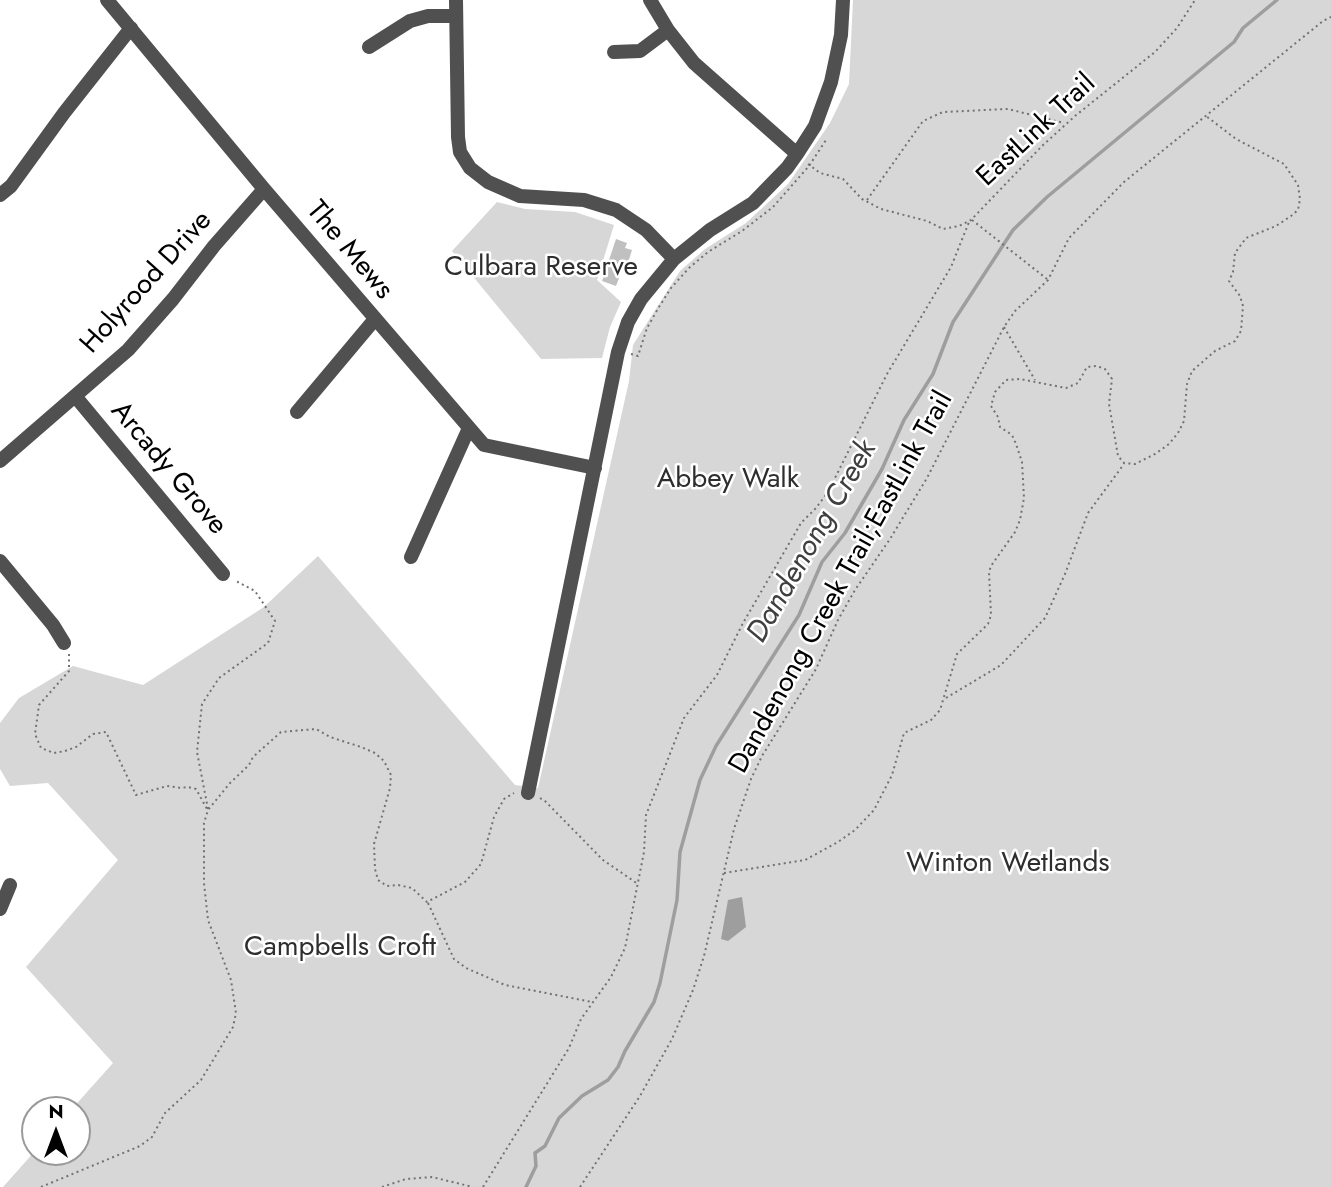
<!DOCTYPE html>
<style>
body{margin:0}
#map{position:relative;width:1331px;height:1187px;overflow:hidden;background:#fff;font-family:Jost,sans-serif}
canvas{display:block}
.north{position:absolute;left:21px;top:1096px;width:70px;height:70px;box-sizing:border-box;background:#fff;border:2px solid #999;border-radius:50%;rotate:0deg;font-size:19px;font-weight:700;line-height:28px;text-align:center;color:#000}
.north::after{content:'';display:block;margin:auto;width:24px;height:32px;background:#000;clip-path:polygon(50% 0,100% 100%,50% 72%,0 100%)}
</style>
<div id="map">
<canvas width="1331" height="1187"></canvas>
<div class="north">N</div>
</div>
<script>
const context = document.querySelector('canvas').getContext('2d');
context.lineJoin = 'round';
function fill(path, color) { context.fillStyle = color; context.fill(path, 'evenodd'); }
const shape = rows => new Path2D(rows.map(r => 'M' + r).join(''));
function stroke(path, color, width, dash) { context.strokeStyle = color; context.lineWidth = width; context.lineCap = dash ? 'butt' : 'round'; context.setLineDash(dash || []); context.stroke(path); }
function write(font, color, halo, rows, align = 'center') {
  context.font = font + ' Jost,sans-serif'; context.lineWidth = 5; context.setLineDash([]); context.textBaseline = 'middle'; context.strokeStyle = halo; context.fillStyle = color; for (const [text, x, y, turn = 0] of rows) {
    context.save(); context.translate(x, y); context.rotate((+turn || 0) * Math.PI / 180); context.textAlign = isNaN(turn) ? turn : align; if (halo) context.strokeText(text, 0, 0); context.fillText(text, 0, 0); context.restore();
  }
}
fill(shape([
 [853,0,1331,0,1331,1187,3,1187,35,1151,77,1152,77,1110,71,1110,113,1063,26,967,118,860,48,783,10,786,0,769,0,723,19,698,73,666,143,685,264,607,318,556,515,785,538,788,629,381,633,345,680,271,705,249,746,223,788,184,830,123,849,84],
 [497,202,525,209,575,212,614,225,597,280,621,302,610,327,602,358,541,359,452,251]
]), '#d7d7d7');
fill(shape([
 [742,897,746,927,728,941,721,939,728,900]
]), '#9e9e9e');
stroke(shape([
 [526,1187,536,1166,535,1153,545,1146,559,1118,582,1096,608,1080,618,1067,625,1051,654,1002,660,983,677,900,680,852,700,780,716,746,799,615,822,562,845,533,882,469,904,420,933,374,953,322,1013,230,1047,197,1234,42,1243,28,1277,0]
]), '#9e9e9e', 3.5);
fill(shape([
 [616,239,627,243,625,248,632,250,627,266,624,265,616,286,602,281]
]), '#c0c0c0');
stroke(shape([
 [808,164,820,173,843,179,862,199,881,209,927,221,943,229,959,226,971,220,1042,146,1075,116,1155,52,1177,28,1195,0],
 [867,200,923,121,943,112,1008,109,1064,123],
 [972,220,1047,279],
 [1004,327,1035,380],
 [631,354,638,356,647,328,659,307,671,288,689,268,708,252,742,231,773,207,809,166,826,140],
 [69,654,69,671,39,705,35,734,41,748,54,753,65,751,76,747,93,734,106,732,136,795,167,786,181,788,188,787,196,789,207,809],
 [946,698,1001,665,1045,618,1065,574,1088,513,1124,464],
 [540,798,545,801,603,860,638,884],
 [208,809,197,752,202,704,219,678,268,643,275,621,255,591,236,581],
 [724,873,805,860,838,842,855,830,874,810,892,775,904,733,931,720,940,710,957,654,988,624,991,615,989,572,991,566,1015,532,1020,520,1024,498,1022,462,1016,444,1012,435,1000,427,998,417,991,406,995,392,1006,380,1020,379,1066,388,1078,383,1087,367,1097,366,1105,369,1112,379,1109,404,1118,456,1124,463,1135,464,1155,454,1169,444,1178,433,1184,421,1187,384,1192,371,1215,351,1235,341,1241,331,1243,306,1240,296,1229,281,1233,272,1235,253,1246,238,1276,226,1291,216,1298,210,1300,199,1298,185,1284,164,1236,139,1206,116],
 [428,903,454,959,466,968,505,985,592,1002],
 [41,1187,140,1146,152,1137,165,1113,201,1080,233,1027,236,1013,231,980,208,920,204,883,204,823,208,810,230,783,249,765,253,757,281,732,316,729,330,737,361,747,375,753,384,761,391,775,390,788,374,844,375,869,378,880,387,886,398,885,412,888,427,902,465,882,481,864,494,817,504,799,514,793],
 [382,1187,406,1179,432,1177,473,1187],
 [483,1187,569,1048,581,1019,611,977,625,948,644,852,646,815,684,718,717,675,743,623,801,523,816,508,828,492,887,374,951,267,969,222],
 [580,1187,640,1096,672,1039,693,990,704,956,734,829,751,779,762,756,816,669,838,620,855,590,890,539,927,478,1004,327,1015,311,1048,280,1069,238,1124,182,1323,21,1331,17]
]), '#727272', 2, [2, 3.5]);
stroke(shape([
 [107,0,264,189,484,445,595,468],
 [456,0,458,137,460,152,470,168,488,182,520,196,584,200,616,210,646,230,674,259],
 [650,0,668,30,694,63,797,154],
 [369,47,410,21,428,16,456,16],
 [614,52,640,51,668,30],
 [0,195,11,186,64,113,131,28],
 [75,396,223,574],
 [297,412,375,319],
 [0,461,128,350,173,299,214,246,264,189],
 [411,557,469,428],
 [0,561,53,625,64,643],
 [528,793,618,352,628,322,641,299,674,259,710,230,753,203,787,168,797,154,815,126,831,82,841,35,843,0],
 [0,909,10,885]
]), '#505050', 14);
write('28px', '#000', '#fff', [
 ["EastLink Trail",1037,131,-43],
 ["The Mews",349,251,50],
 ["Holyrood Drive",147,283,-48],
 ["Arcady Grove",168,469,50],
 ["Dandenong Creek Trail;EastLink Trail",842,583,-61]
]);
write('28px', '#2e2e2e', '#fff', [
 ["Culbara Reserve",541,268],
 ["Abbey Walk",728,480],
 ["Winton Wetlands",1008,864],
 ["Campbells Croft",340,948]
]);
write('italic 30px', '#3f3f3f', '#fff', [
 ["Dandenong Creek",813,542,-60]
]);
</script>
